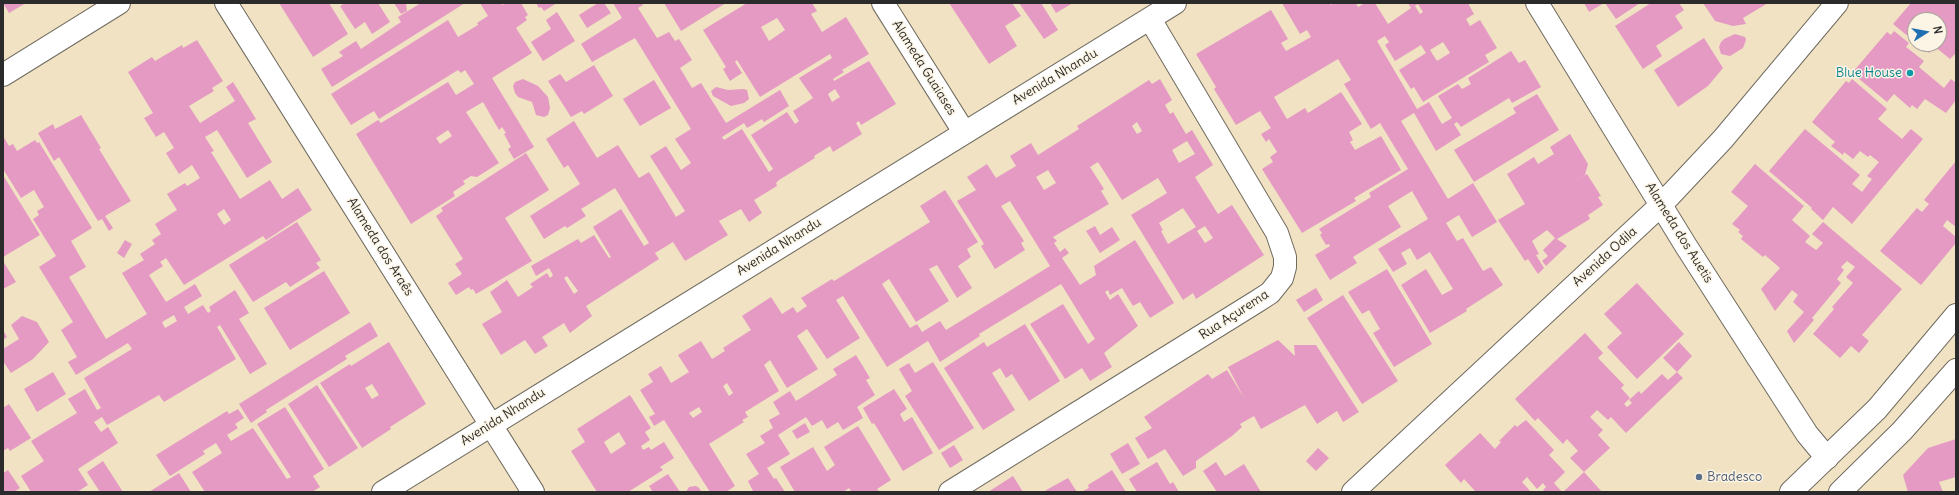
<!DOCTYPE html>
<meta charset="utf-8">
<style>
body{margin:0}
#map{position:relative;width:1959px;height:495px;overflow:hidden;background:#f0e2c3;font-family:Delius,sans-serif}
canvas{display:block}
.frame{position:absolute;inset:0;border:4px solid #2b2b2b;pointer-events:none}
.north{position:absolute;left:1907px;top:12px;width:40px;height:40px;box-sizing:border-box;background:#fcf5e5;border:1px solid #a8a49b;border-radius:50%;rotate:79deg;font-size:11px;font-weight:700;line-height:16px;text-align:center;color:#2b2b2b}
.north::after{content:'';display:block;margin:auto;width:14px;height:18px;background:#1f6fb2;clip-path:polygon(50% 0,100% 100%,50% 72%,0 100%)}
</style>
<div id="map">
<canvas width="1959" height="495"></canvas>
<div class="frame"></div>
<div class="north">N</div>
</div>
<script>
const context = document.querySelector('canvas').getContext('2d');
context.lineJoin = 'round';
function fill(path, color) { context.fillStyle = color; context.fill(path, 'evenodd'); }
const shape = rows => new Path2D(rows.map(r => 'M' + r).join(''));
function stroke(path, color, width, dash) { context.strokeStyle = color; context.lineWidth = width; context.lineCap = dash ? 'butt' : 'round'; context.setLineDash(dash || []); context.stroke(path); }
function write(font, color, halo, rows, align = 'center') {
  context.font = font + ' Delius,sans-serif'; context.lineWidth = 3; context.setLineDash([]); context.textBaseline = 'middle'; context.strokeStyle = halo; context.fillStyle = color; for (const [text, x, y, turn = 0] of rows) {
    context.save(); context.translate(x, y); context.rotate((+turn || 0) * Math.PI / 180); context.textAlign = isNaN(turn) ? turn : align; if (halo) context.strokeText(text, 0, 0); context.fillText(text, 0, 0); context.restore();
  }
}
fill(shape([
 [3,3,26,3,9,13],
 [279,3,329,3,348,34,313,57],
 [345,3,378,3,390,22,372,34,365,22,355,29,340,6],
 [394,3,406,3,407,11,401,14],
 [421,3,465,3,332,87,321,69,343,56,339,52,356,41,361,49,401,22,398,17],
 [480,3,501,3,502,5,506,3,521,3,528,15,525,17,527,20,516,28,532,53,492,78,534,147,514,159,508,149,511,147,504,134,506,133,502,127,499,130,483,102,466,112,499,163,477,177,471,176,463,181,465,184,453,192,455,196,411,224,356,134,378,120,381,123,448,82,456,95,474,84,465,70,461,73,458,70,379,119,374,111,351,125,331,94,448,20,458,37,478,25,477,23,488,16],
 [448,130,452,136,440,144,436,138],
 [536,3,557,3,544,11,541,7,539,8],
 [598,3,604,3,611,13,587,28,579,15],
 [613,3,642,3,643,5,638,8,657,38,669,32,675,41,679,39,692,60,680,68,692,88,701,83,726,123,780,90,789,106,764,122,762,119,747,128,744,123,722,137,724,140,742,129,769,172,773,169,751,135,787,112,795,124,799,121,793,111,813,98,799,78,832,58,830,54,760,97,737,60,735,62,742,73,730,81,723,69,726,67,703,30,747,3,812,3,817,11,811,14,822,32,846,17,869,54,842,70,844,72,833,79,834,81,869,61,896,104,861,125,859,121,856,123,862,134,833,152,830,146,814,156,815,158,779,180,776,183,777,186,754,200,762,213,749,222,741,209,719,221,728,235,685,261,673,242,655,253,659,259,586,306,592,316,570,333,564,323,542,337,548,346,535,354,525,340,501,355,482,324,502,312,490,292,507,280,518,297,533,287,530,284,547,273,550,278,553,275,549,268,536,276,531,266,578,239,581,243,594,235,609,258,611,257,593,227,621,209,644,246,649,243,615,188,581,209,586,216,567,228,565,226,544,239,530,216,580,184,568,165,564,168,546,139,574,121,597,158,618,145,639,178,649,172,676,217,685,211,650,156,666,146,681,170,691,163,675,139,691,129,635,38,592,62,581,44,622,18],
 [777,18,785,30,769,41,761,27],
 [835,89,840,97,832,102,828,94],
 [567,276,578,291,574,294,564,278],
 [664,3,726,3,681,31],
 [949,3,1012,3,1021,16,1005,26,1017,46,989,64],
 [1019,3,1041,3,1058,30,1044,39],
 [1050,3,1073,3,1056,13],
 [1282,3,1330,3,1331,5,1334,3,1356,3,1358,7,1365,3,1375,3,1388,24,1411,8,1408,3,1468,3,1474,14,1466,19,1470,26,1480,20,1497,48,1485,55,1489,62,1423,102,1414,87,1411,89,1399,70,1426,53,1421,45,1395,61,1385,45,1389,42,1385,36,1377,41,1417,109,1429,102,1442,124,1452,118,1438,96,1458,84,1462,89,1471,84,1468,78,1511,51,1519,63,1525,60,1541,87,1512,103,1509,98,1461,127,1457,122,1454,124,1461,135,1436,151,1414,113,1401,121,1448,199,1473,183,1497,222,1472,237,1459,215,1446,223,1457,241,1463,238,1483,271,1491,267,1503,285,1466,309,1467,311,1430,333,1401,285,1426,269,1442,295,1453,289,1430,252,1417,260,1410,248,1401,253,1407,264,1393,272,1378,249,1428,219,1412,191,1388,206,1401,227,1353,257,1357,263,1330,280,1315,255,1330,246,1329,244,1326,245,1320,235,1322,233,1319,229,1371,197,1369,193,1408,169,1380,123,1371,129,1344,84,1351,80,1338,59,1274,97,1287,119,1305,108,1308,113,1341,92,1362,124,1349,132,1353,140,1350,142,1355,150,1381,136,1401,170,1354,198,1356,201,1302,233,1262,169,1273,162,1270,157,1277,152,1269,139,1266,142,1261,134,1271,128,1260,111,1236,125,1214,89,1216,87,1196,54,1271,10,1288,39,1281,43,1286,51,1311,37,1307,30,1300,34],
 [1418,4,1423,12,1420,14,1415,6],
 [1443,42,1450,53,1437,61,1430,50],
 [1584,3,1604,3,1589,12],
 [1605,3,1640,3,1616,19],
 [1651,3,1679,3,1684,10,1675,16,1683,28,1656,46,1662,56,1643,69,1615,26],
 [1703,3,1768,3,1743,18,1746,24,1733,26,1715,21],
 [1911,3,1956,4,1956,55,1955,54,1950,59,1934,46,1929,53,1917,44,1939,44,1939,20,1915,20,1915,42,1893,24],
 [557,12,575,41,543,61,531,42,551,29,546,20],
 [1894,31,1909,43,1906,47,1924,61,1919,67,1944,88,1951,79,1956,83,1956,100,1946,113,1925,99,1917,109,1912,105,1910,108,1894,94,1887,102,1852,73,1887,32,1891,35],
 [1735,34,1745,37,1746,40,1743,48,1730,56,1721,54,1719,47,1721,42,1724,39],
 [1704,38,1723,68,1708,86,1678,107,1654,70],
 [197,40,223,81,212,88,214,91,189,106,200,123,235,101,226,87,233,82,256,119,248,123,272,162,247,178,217,130,205,137,214,151,211,152,240,199,270,180,282,199,298,188,312,210,266,240,263,236,184,285,166,258,160,262,163,266,149,275,166,302,195,284,202,296,184,307,188,314,203,305,208,313,211,311,209,307,235,290,249,313,239,319,267,364,250,374,220,325,217,327,236,359,164,402,159,395,107,425,102,417,94,422,101,432,108,427,118,443,78,469,88,485,77,492,31,492,21,476,44,461,31,441,77,413,68,399,85,389,97,410,101,408,84,378,132,349,128,343,76,375,68,362,77,357,61,330,73,322,39,267,56,256,33,219,39,215,37,211,44,207,34,190,21,198,3,169,3,136,9,146,13,144,17,151,35,140,37,143,39,142,92,228,71,241,86,267,69,277,106,339,147,314,122,273,144,260,140,254,155,244,152,240,161,234,155,224,177,210,167,194,185,183,187,186,200,178,192,165,179,174,166,153,174,148,164,132,156,137,144,118,153,113,128,72,152,57,155,61,182,45,183,48],
 [224,209,231,220,224,225,217,214],
 [174,315,177,321,165,328,162,322],
 [594,65,613,96,584,114,582,111,571,117,548,81,560,74,566,82],
 [523,79,538,86,548,97,550,108,548,115,544,117,536,115,532,102,518,97,515,93,513,86,515,82],
 [1160,79,1172,100,1165,105,1170,114,1173,112,1186,134,1192,130,1213,165,1195,177,1218,214,1232,205,1264,255,1196,299,1193,293,1183,300,1131,215,1167,193,1158,178,1122,200,1098,162,1090,167,1104,189,1101,191,1109,204,1053,237,1057,241,1054,243,1060,252,1065,248,1069,253,1062,258,1080,285,1096,275,1094,266,1135,240,1174,303,1150,318,1140,302,1133,306,1122,288,1110,295,1108,290,1105,292,1110,300,1118,294,1138,326,1104,353,1112,367,1090,381,1082,368,1065,379,1030,324,1063,304,1088,344,1095,339,1061,284,979,334,980,336,940,362,928,341,887,367,843,296,836,300,860,338,827,359,807,329,797,336,818,369,787,388,770,360,764,365,779,391,745,412,748,417,742,420,744,422,709,444,735,486,726,492,710,492,664,420,654,426,649,417,655,414,640,390,653,382,648,374,661,366,671,383,689,372,678,355,701,341,712,359,725,351,723,348,751,330,742,316,771,297,782,314,793,307,797,313,807,306,801,298,832,279,834,281,930,222,920,206,945,190,978,242,967,249,971,257,958,266,972,288,957,298,937,265,929,269,949,301,916,322,889,279,882,284,910,328,917,324,922,332,940,321,946,330,1050,266,1010,201,1001,206,1024,241,1021,243,1025,250,995,269,981,246,984,244,957,201,976,190,967,177,987,164,996,178,1016,166,1010,156,1031,143,1038,155,1079,129,1077,126,1149,80,1152,84],
 [1137,122,1142,131,1137,134,1132,126],
 [1187,141,1195,154,1179,163,1172,150],
 [1048,170,1056,183,1044,190,1036,177],
 [1183,208,1196,227,1168,244,1161,231,1163,230,1159,223],
 [1205,226,1213,238,1205,243,1197,231],
 [727,383,733,393,729,396,723,386],
 [699,407,702,412,693,418,689,413],
 [1852,79,1887,109,1878,119,1902,139,1911,129,1923,139,1852,224,1833,207,1823,220,1811,209,1812,208,1769,171,1805,129,1860,175,1852,184,1862,192,1872,179,1867,176,1879,162,1870,155,1868,157,1860,151,1853,159,1844,152,1843,155,1831,146,1835,142,1812,122,1846,81,1849,83],
 [654,80,671,108,640,126,623,99],
 [716,87,728,90,743,89,747,90,749,99,744,103,731,106,713,96,711,91],
 [1537,94,1559,130,1474,182,1454,150,1516,113,1513,108],
 [81,115,101,148,99,149,131,201,105,216,113,228,109,231,102,219,98,221,59,157,54,161,38,133,53,124,55,129],
 [1570,134,1588,164,1585,175,1570,184,1587,174,1601,196,1598,197,1603,205,1588,215,1590,219,1557,239,1567,246,1546,266,1542,261,1548,256,1543,250,1555,238,1547,230,1532,241,1539,254,1536,255,1544,268,1538,274,1528,259,1525,261,1498,220,1525,204,1507,174,1534,157,1538,164,1554,154,1550,147],
 [526,153,549,190,505,218,532,261,476,294,473,289,471,290,469,287,456,295,448,283,462,274,455,264,463,259,436,216,443,211,441,208],
 [1956,161,1956,227,1947,220,1943,226,1956,237,1956,243,1921,285,1880,251,1917,208,1922,212,1929,204,1924,200],
 [1755,164,1804,206,1792,220,1810,236,1805,242,1816,250,1823,243,1812,234,1823,222,1902,289,1862,335,1869,341,1859,353,1851,346,1840,358,1813,334,1834,309,1832,307,1853,283,1846,277,1855,267,1847,261,1841,267,1844,270,1837,279,1841,283,1812,318,1814,320,1794,343,1787,331,1804,312,1793,302,1798,295,1792,290,1775,311,1761,289,1780,268,1765,255,1763,257,1741,239,1743,236,1738,232,1740,230,1732,224,1748,206,1731,192],
 [3,175,40,235,3,257],
 [297,222,321,260,316,263,320,268,290,287,286,282,253,302,229,265],
 [1095,226,1100,235,1112,227,1120,240,1100,253,1086,231],
 [125,240,132,244,124,258,117,253],
 [3,261,16,282,3,289],
 [1387,269,1432,344,1394,367,1373,333,1380,329,1369,310,1362,314,1348,292],
 [324,271,350,313,290,350,264,308],
 [1637,283,1684,334,1637,379,1607,347,1622,333,1604,314],
 [1316,288,1323,300,1304,312,1296,300],
 [1343,295,1398,381,1362,404,1307,318],
 [22,316,37,322,49,342,33,359,11,373,3,361,3,349,19,339,11,325],
 [370,322,378,336,345,356,347,359,266,410,267,412,251,423,239,404],
 [1025,324,1060,381,1029,401,1012,374,1006,378,1000,368,992,373,1015,410,983,430,944,368,984,342,987,347],
 [3,330,7,337,3,340],
 [1585,333,1603,353,1598,358,1624,385,1621,388,1630,398,1624,404,1627,407,1632,403,1629,400,1639,391,1641,394,1662,374,1668,380,1677,372,1683,378,1626,433,1611,417,1608,420,1597,410,1590,417,1603,430,1598,435,1610,448,1584,472,1570,458,1578,451,1567,439,1563,444,1538,418,1535,421,1515,399],
 [1278,340,1295,356,1294,345,1316,345,1359,412,1343,422,1337,411,1317,424,1305,405,1261,429,1254,416,1240,424,1242,427,1232,436,1196,461,1196,468,1183,476,1165,449,1148,459,1135,438,1152,428,1144,417,1208,374,1212,379,1227,370,1244,398,1228,367],
 [389,342,426,404,390,427,391,429,362,448,320,383,350,364,351,366],
 [372,384,379,395,372,399,365,388],
 [1679,342,1692,356,1677,372,1663,358],
 [856,355,870,378,866,380,875,395,857,407,863,418,843,430,838,422,827,429,822,420,812,426,806,417,778,435,790,454,767,468,774,479,776,478,785,492,752,492,753,491,748,481,759,474,746,454,765,443,760,436,773,428,769,420,780,414,773,402,790,391,796,401,837,375,833,369],
 [933,362,974,428,939,450,905,396,912,391,899,369,909,363,915,373],
 [53,372,66,394,37,412,24,389],
 [317,385,358,448,329,467,288,404],
 [894,389,907,409,900,414,904,422,912,417,933,453,903,471,874,423,872,424,863,408],
 [630,395,651,428,645,432,650,440,641,446,643,450,649,447,651,450,664,442,674,458,660,467,663,470,628,492,597,492,571,451,585,442,577,429],
 [619,432,626,444,611,454,604,442],
 [9,404,31,438,10,451,8,448,3,451,3,408],
 [285,407,324,469,313,476,320,487,312,492,205,492,192,472,222,453,216,443,203,451,205,454,170,476,156,455,227,411,229,414,238,409,244,418,235,424,238,428,227,435,231,441,253,428,287,479,291,477,257,424],
 [1526,420,1554,450,1549,455,1565,472,1554,483,1562,492,1545,492,1543,490,1546,487,1543,483,1537,489,1527,477,1522,482,1531,492,1476,492,1464,479,1461,483,1445,465,1480,433,1495,449,1501,442,1499,441,1515,425,1517,427],
 [805,423,810,432,797,439,792,431],
 [858,426,891,480,877,489,880,492,852,492,849,488,843,492,795,492,780,467,813,447,827,471,835,465,824,447],
 [1956,439,1956,477,1939,482,1943,492,1908,492,1903,475,1928,448],
 [1128,443,1140,464,1122,474,1110,454],
 [954,445,963,460,950,468,941,453],
 [1318,448,1329,458,1316,471,1306,461],
 [103,461,123,492,100,492,87,472],
 [1157,462,1170,484,1173,482,1179,492,1137,492,1129,479],
 [1216,462,1225,476,1244,464,1261,492,1217,492,1203,471],
 [8,470,20,488,14,492,3,492,3,473],
 [1112,470,1126,492,1081,492,1089,488,1088,485],
 [1584,472,1602,492,1563,492],
 [179,473,191,492,149,492],
 [668,474,680,492,653,492,649,486],
 [1013,476,1023,492,988,492],
 [1068,478,1077,492,1043,492,1048,489],
 [695,486,698,487,702,492,686,492,689,487]
]), '#e59ac3');
const minor = shape([
 [226,3,533,492],
 [883,3,964,132],
 [1537,3,1686,246,1807,434,1827,458],
 [3,75,119,3],
 [383,492,1175,3],
 [950,492,1256,302,1270,293,1282,278,1285,267,1285,257,1277,233,1150,19],
 [1353,492,1661,205,1723,139,1837,3]
]);
const tertiary = shape([
 [1791,492,1877,409,1956,315],
 [1840,492,1902,431,1956,370]
]);
stroke(minor, '#706b60', 24);
stroke(tertiary, '#706b60', 24);
stroke(minor, '#fff', 22);
stroke(tertiary, '#fff', 22);
for (const [x, y, r, color] of [
 [1910,73,4,"#0f9aa8"],
 [1699,477,4,"#5c6f8a"]
]) { const dot = new Path2D(); dot.arc(x, y, r, 0, 2 * Math.PI); context.fillStyle = color; context.fill(dot); stroke(dot, '#fcf5e5', 1.5); }
write('13px', '#2b2b2b', '#fcf5e5', [
 ["Alameda Guaiases",924,68,58],
 ["Avenida Nhandu",1055,77,-31],
 ["Alameda dos Auetis",1679,233,58],
 ["Alameda dos Araês",380,247,58],
 ["Avenida Nhandu",779,247,-32],
 ["Avenida Odila",1605,257,-42],
 ["Rua Açurema",1234,315,-33],
 ["Avenida Nhandu",503,417,-32]
]);
write('13px', '#0d838f', '#fcf5e5', [
 ["Blue House",1902,73]
], 'right');
write('13px', '#4e5e75', '#fcf5e5', [
 ["Bradesco",1707,477]
], 'left');
</script>
